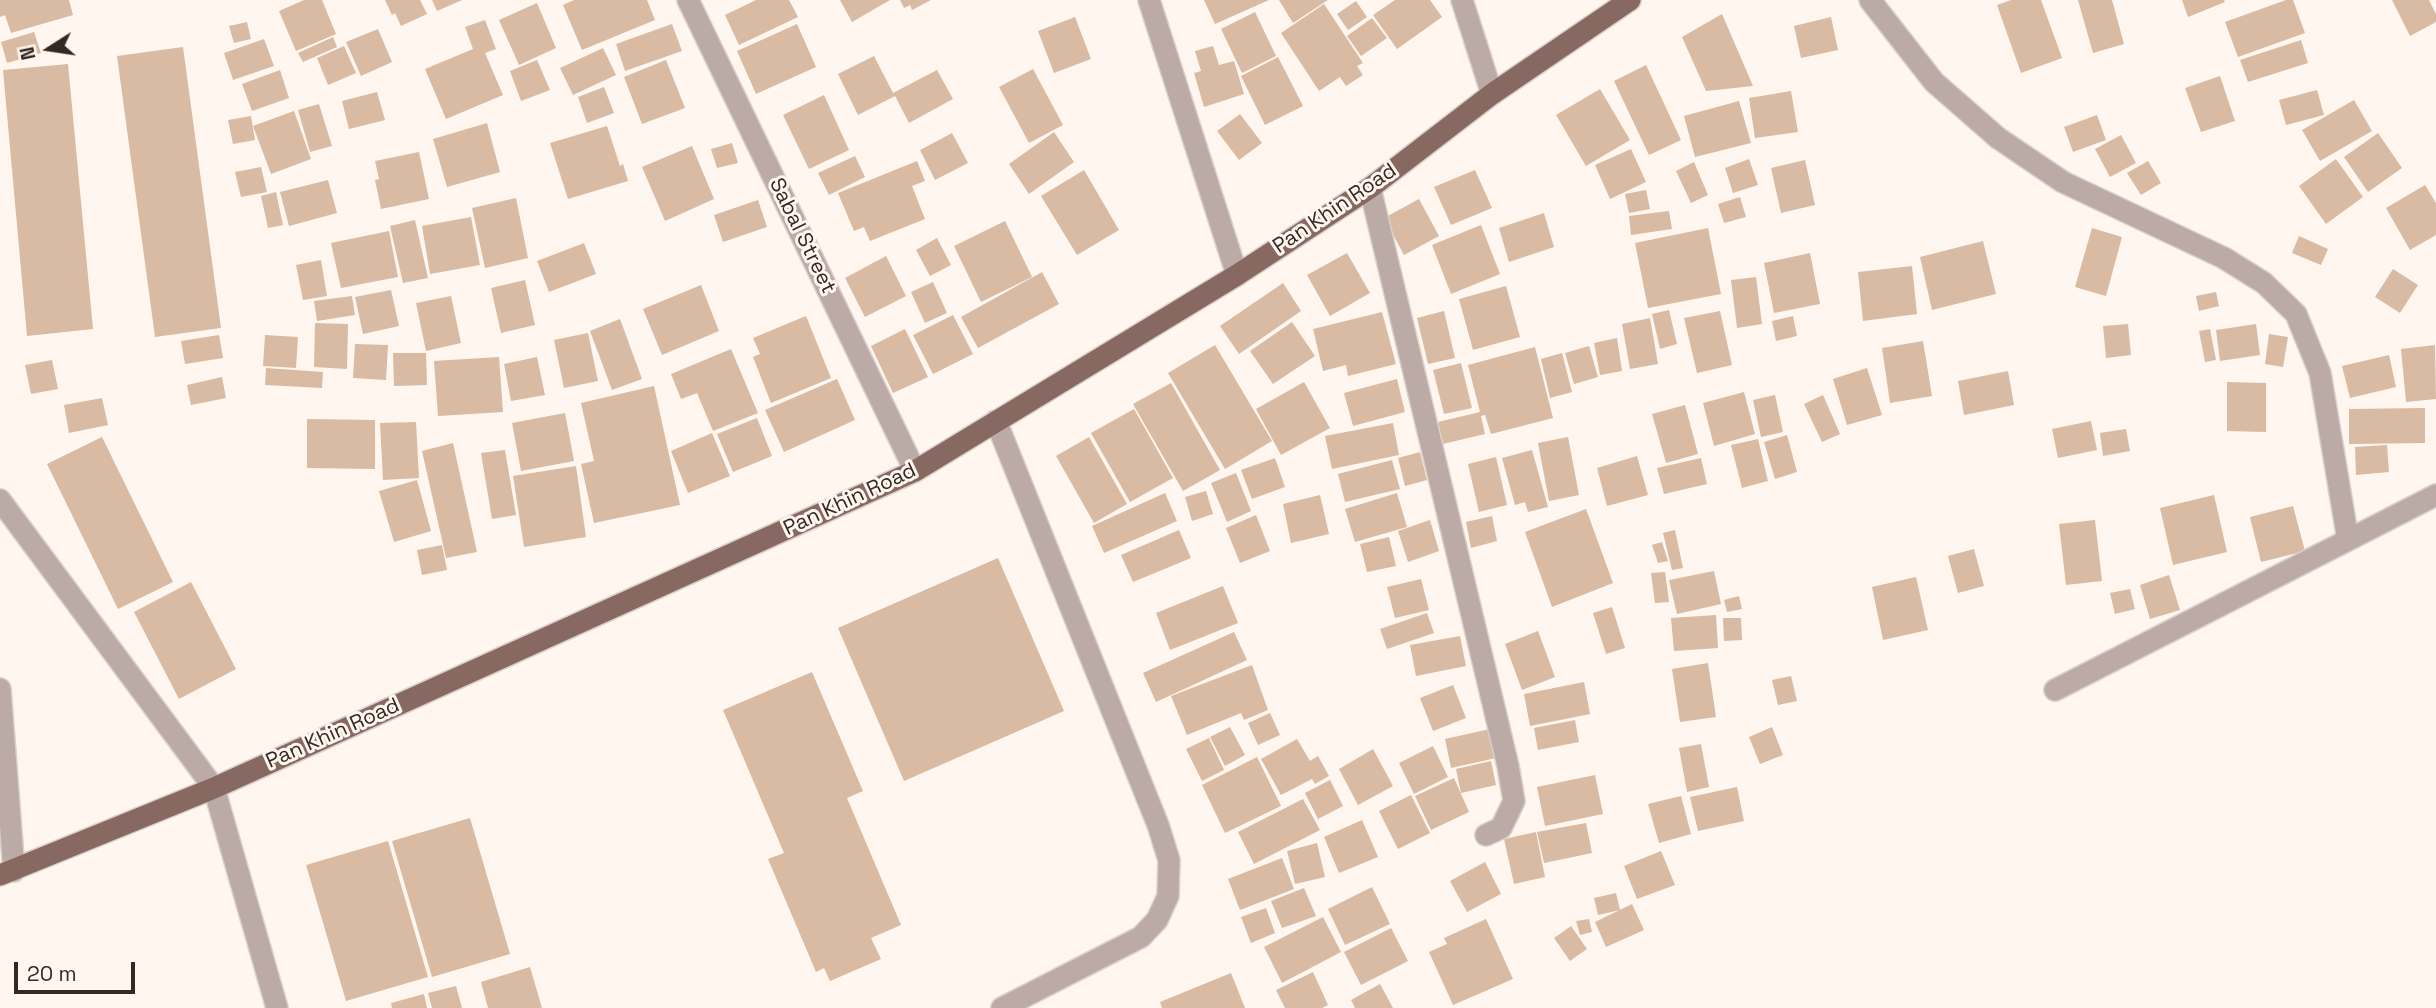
<!DOCTYPE html>
<style>
body{margin:0}
#map{position:relative;width:2436px;height:1008px;overflow:hidden;background:#fff6ef;font-family:"Space Grotesk",sans-serif}
canvas{display:block}
.north{position:absolute;left:14px;top:14px;width:70px;height:70px;-webkit-text-stroke:5px #fff6ef;paint-order:stroke;rotate:258deg;font-size:19px;font-weight:700;line-height:28px;text-align:center;color:#312922}
.north::after{content:'';display:block;margin:auto;width:24px;height:32px;background:#312922;clip-path:polygon(50% 0,100% 100%,50% 72%,0 100%)}
.scale{position:absolute;left:14px;top:962px;width:121px;height:32px;box-sizing:border-box;border:4px solid #312922;border-top:0;padding-left:9px;font-size:21px;line-height:24px;white-space:nowrap;color:#312922;-webkit-text-stroke:5px #fff6ef;paint-order:stroke}
</style>
<div id="map">
<canvas width="2436" height="1008"></canvas>
<div class="north">N</div>
<div class="scale">20 m</div>
</div>
<script>
const context = document.querySelector('canvas').getContext('2d');
context.lineJoin = 'round';
function fill(path, color) { context.fillStyle = color; context.fill(path, 'evenodd'); }
const shape = rows => new Path2D(rows.map(r => 'M' + r).join(''));
function stroke(path, color, width, dash) { context.strokeStyle = color; context.lineWidth = width; context.lineCap = dash ? 'butt' : 'round'; context.setLineDash(dash || []); context.stroke(path); }
function write(font, color, halo, rows, align = 'center') {
  context.font = font + ' "Space Grotesk",sans-serif'; context.lineWidth = 6; context.setLineDash([]); context.textBaseline = 'middle'; context.strokeStyle = halo; context.fillStyle = color; for (const [text, x, y, turn = 0] of rows) {
    context.save(); context.translate(x, y); context.rotate((+turn || 0) * Math.PI / 180); context.textAlign = isNaN(turn) ? turn : align; if (halo) context.strokeText(text, 0, 0); context.fillText(text, 0, 0); context.restore();
  }
}
fill(shape([
 [0,0,69,0,73,15,11,33,5,15,0,17],
 [304,0,322,0,336,34,296,51,279,11],
 [385,0,420,0,427,14,401,26,395,13,392,15],
 [432,0,462,0,437,11],
 [574,0,647,0,655,20,582,50,563,5],
 [756,0,789,0,798,17,739,45,725,15],
 [840,0,890,0,852,22],
 [900,0,931,0,912,10,910,5,904,8],
 [1204,0,1269,0,1215,24],
 [1279,0,1328,0,1293,23],
 [1395,0,1430,0,1442,17,1397,49,1373,15],
 [2011,0,2041,0,2062,58,2021,73,1997,5],
 [2078,0,2112,0,2124,44,2093,53],
 [2182,0,2224,0,2225,2,2188,17],
 [2286,0,2293,0,2305,33,2238,57,2225,22],
 [2392,0,2429,0,2436,14,2436,22,2410,36],
 [1356,1,1367,17,1348,30,1337,14],
 [537,3,556,48,519,65,499,20],
 [1324,4,1363,63,1357,66,1363,75,1346,86,1340,77,1319,91,1281,33],
 [1255,12,1276,56,1242,73,1221,29],
 [1722,14,1753,86,1706,91,1682,37],
 [1075,17,1091,59,1054,73,1038,31],
 [1831,17,1838,50,1801,58,1794,26],
 [1372,18,1387,38,1361,56,1347,36],
 [485,20,496,49,485,53,503,95,446,119,425,69,473,49,465,27],
 [247,22,251,39,234,43,229,26],
 [672,24,682,51,625,71,616,44],
 [797,24,816,67,756,94,737,51],
 [378,29,392,62,361,76,346,42],
 [34,32,41,53,7,63,1,42],
 [333,37,337,47,303,62,298,53],
 [264,39,274,66,233,80,224,53],
 [2301,40,2308,63,2248,82,2240,60],
 [344,46,356,73,328,85,317,58],
 [1213,46,1219,65,1234,61,1244,94,1204,107,1194,73,1201,71,1195,51],
 [183,47,221,328,155,337,117,56],
 [603,48,616,75,573,95,560,68],
 [874,56,893,93,937,70,953,99,909,123,895,96,858,115,838,74],
 [1278,57,1303,106,1265,125,1241,76],
 [537,60,550,90,521,101,510,71],
 [666,60,685,108,642,124,624,77],
 [68,64,93,329,27,336,3,70],
 [1646,65,1681,140,1649,155,1614,81],
 [1033,69,1063,125,1029,143,999,87],
 [280,70,289,98,252,111,242,84],
 [2220,76,2235,121,2201,132,2185,88],
 [604,87,614,113,587,123,578,97],
 [1600,89,1630,140,1586,166,1556,115],
 [2317,90,2324,115,2286,125,2279,100],
 [1791,91,1798,132,1755,138,1749,98],
 [377,92,385,120,349,129,342,101],
 [824,95,849,150,809,169,783,115],
 [2354,100,2372,131,2320,161,2302,130],
 [1739,101,1751,143,1695,157,1684,116],
 [319,104,332,146,310,152,298,110],
 [294,111,311,159,271,174,253,126],
 [1240,114,1262,143,1239,160,1217,131],
 [2097,115,2106,140,2073,152,2064,127],
 [251,116,255,140,233,144,228,120],
 [487,123,500,172,447,187,433,139],
 [607,126,620,166,623,164,628,181,568,199,550,143],
 [1054,132,1074,162,1029,194,1009,164],
 [952,133,968,163,935,180,920,150],
 [2378,133,2402,168,2368,192,2344,157],
 [2121,135,2136,163,2110,177,2095,149],
 [732,143,738,163,717,168,711,149],
 [692,146,714,199,665,221,642,167],
 [1631,149,1646,182,1610,199,1595,165],
 [419,152,429,199,381,209,375,180,379,179,375,161],
 [855,156,865,177,829,195,818,173],
 [1749,159,1758,185,1733,193,1725,168],
 [2336,159,2363,197,2326,224,2299,186],
 [1805,160,1815,205,1781,213,1771,168],
 [917,161,925,181,912,186,925,219,870,241,864,227,854,231,838,193],
 [2148,161,2161,183,2141,195,2127,173],
 [1694,162,1708,195,1691,203,1676,171],
 [261,167,267,192,241,197,235,172],
 [1084,170,1119,230,1077,255,1041,196],
 [1475,170,1492,208,1451,225,1434,187],
 [328,180,337,213,289,226,280,192],
 [2425,185,2436,203,2436,235,2410,250,2386,208],
 [1646,190,1650,209,1629,213,1625,194],
 [276,192,283,225,268,228,261,196],
 [1740,197,1746,217,1724,223,1718,204],
 [516,198,528,258,485,268,472,208],
 [1419,199,1439,236,1404,255,1384,218],
 [758,200,767,227,723,242,714,215],
 [1669,211,1672,229,1631,235,1629,216],
 [1544,213,1554,247,1509,262,1499,228],
 [471,217,480,265,430,274,422,226],
 [415,220,428,278,403,283,390,226],
 [1005,221,1032,277,981,302,954,246],
 [1481,225,1500,274,1451,294,1432,245],
 [1708,228,1721,294,1648,308,1635,243],
 [2092,228,2122,237,2106,296,2075,287],
 [389,231,398,277,341,288,331,243],
 [2299,236,2328,249,2321,265,2292,253],
 [937,238,951,265,930,276,916,250],
 [1983,241,1996,294,1932,310,1920,257],
 [584,243,596,274,549,292,537,261],
 [1347,253,1370,293,1330,316,1307,275],
 [1810,253,1820,304,1774,313,1764,263],
 [886,256,906,296,865,317,845,278],
 [321,260,327,296,303,300,296,265],
 [1912,266,1917,314,1863,321,1858,272],
 [2393,269,2418,285,2400,313,2375,297],
 [1042,272,1059,304,978,348,961,317],
 [1756,277,1762,324,1737,328,1731,280],
 [525,280,535,325,501,333,491,288],
 [933,282,947,313,925,323,911,292],
 [1283,283,1301,311,1239,354,1220,326],
 [701,285,719,331,662,355,643,309],
 [1506,286,1520,337,1473,350,1459,299],
 [391,290,399,326,363,334,355,297],
 [2216,292,2219,306,2199,311,2196,296],
 [352,296,355,315,317,321,314,301],
 [451,296,461,343,426,351,416,303],
 [1669,310,1677,344,1660,349,1652,314],
 [1444,311,1455,358,1428,364,1417,318],
 [1720,311,1732,365,1697,373,1684,318],
 [1382,312,1396,364,1348,376,1346,365,1323,371,1313,329],
 [953,315,973,354,933,374,913,335],
 [806,316,831,378,771,403,753,357,760,354,753,338],
 [1793,316,1797,336,1776,341,1772,321],
 [1650,318,1658,364,1630,369,1622,324],
 [620,319,642,379,612,390,590,331],
 [1292,322,1315,356,1273,384,1250,351],
 [315,323,348,324,347,369,314,367],
 [2128,324,2131,355,2106,358,2103,326],
 [2256,324,2260,355,2220,361,2216,330],
 [905,329,928,377,893,393,871,346],
 [2210,329,2216,360,2205,362,2199,331],
 [588,333,598,381,564,388,554,340],
 [2269,334,2288,337,2283,367,2265,364],
 [219,335,223,358,185,364,181,341],
 [265,335,298,337,296,368,263,366],
 [1617,338,1622,371,1600,375,1594,343],
 [1923,341,1932,396,1890,403,1882,348],
 [355,344,388,345,386,380,353,378],
 [1215,345,1272,441,1225,469,1168,373],
 [2435,345,2436,399,2406,402,2401,349],
 [1589,346,1598,377,1574,384,1565,353],
 [1535,347,1553,418,1491,434,1485,415,1481,416,1485,434,1443,444,1438,422,1480,412,1468,365],
 [731,349,758,413,713,431,697,393,681,399,671,374],
 [393,353,426,353,427,385,394,386],
 [1562,353,1572,392,1550,398,1541,359],
 [2389,355,2396,387,2350,398,2342,366],
 [499,357,503,412,438,416,434,361],
 [537,357,545,395,511,401,504,364],
 [52,360,58,389,31,394,25,365],
 [1461,363,1472,408,1444,414,1433,370],
 [266,368,323,372,322,388,265,385],
 [1867,368,1882,415,1847,425,1833,379],
 [2008,371,2014,405,1964,415,1958,381],
 [222,377,226,398,191,405,187,385],
 [837,379,855,420,784,452,765,410],
 [1397,379,1405,412,1353,426,1344,393],
 [1304,382,1330,428,1281,455,1256,409],
 [2227,382,2266,383,2266,432,2227,431],
 [1171,383,1220,470,1183,491,1133,404],
 [654,386,680,505,594,523,581,464,594,461,581,403],
 [1744,392,1755,434,1714,446,1703,403],
 [1775,395,1783,432,1761,437,1753,400],
 [1823,395,1840,434,1822,442,1804,404],
 [102,398,108,425,69,433,64,405],
 [1685,405,1698,454,1666,463,1652,414],
 [2425,408,2425,443,2349,444,2349,409],
 [1134,409,1173,478,1130,502,1091,433],
 [565,413,574,461,521,471,512,423],
 [757,418,772,456,733,472,717,434],
 [307,419,375,420,375,469,307,468],
 [2091,421,2097,450,2058,458,2052,429],
 [416,422,419,478,383,480,380,423],
 [1393,423,1399,455,1332,469,1325,436],
 [2126,429,2130,451,2103,456,2100,433],
 [712,433,730,476,688,493,671,451],
 [1787,435,1797,472,1775,479,1764,442],
 [102,437,173,582,118,609,47,464],
 [1089,437,1127,504,1094,523,1056,456],
 [1568,437,1579,495,1549,501,1538,443],
 [1758,439,1768,481,1742,488,1731,445],
 [453,443,477,552,446,558,422,451],
 [2387,445,2389,472,2356,475,2355,447],
 [505,450,516,515,492,519,481,453],
 [1532,450,1548,507,1528,512,1525,502,1515,505,1502,458],
 [1420,452,1427,480,1405,486,1398,458],
 [1637,456,1648,495,1607,506,1597,468],
 [1496,457,1507,505,1479,512,1468,464],
 [1275,458,1285,487,1252,499,1241,470],
 [1701,458,1707,484,1664,494,1657,468],
 [1392,460,1400,489,1345,502,1338,474],
 [576,466,586,537,524,547,513,476],
 [1236,473,1251,511,1227,522,1211,483],
 [417,480,431,531,394,542,379,491],
 [1206,491,1213,514,1192,521,1185,497],
 [1165,493,1177,521,1104,553,1092,526],
 [1397,493,1407,527,1355,542,1345,509],
 [1320,495,1329,534,1291,543,1283,504],
 [2214,495,2227,552,2173,565,2160,508],
 [2293,506,2305,551,2261,562,2250,517],
 [1586,509,1613,583,1552,607,1525,532],
 [1256,515,1270,551,1240,563,1226,528],
 [1492,516,1497,541,1471,548,1466,522],
 [1430,520,1439,551,1408,562,1398,531],
 [2095,520,2102,581,2066,585,2059,524],
 [1179,530,1191,558,1133,582,1121,555],
 [1675,530,1683,568,1672,570,1663,533],
 [1389,537,1396,566,1367,572,1360,544],
 [1662,542,1668,561,1658,563,1652,545],
 [442,545,447,570,422,575,417,550],
 [1974,549,1984,586,1958,593,1948,556],
 [998,558,1064,711,904,781,838,628],
 [1714,571,1721,604,1677,614,1669,580],
 [1665,572,1669,602,1655,603,1651,573],
 [2169,575,2180,610,2150,619,2140,585],
 [1916,577,1928,630,1883,640,1872,587],
 [1421,579,1429,610,1395,618,1387,587],
 [191,582,236,669,179,699,134,612],
 [1223,586,1238,623,1170,650,1156,613],
 [2130,589,2135,609,2115,614,2110,593],
 [1739,596,1742,609,1727,612,1724,600],
 [1612,607,1625,648,1606,654,1593,613],
 [1427,613,1434,633,1387,649,1380,629],
 [1716,615,1718,648,1674,651,1671,618],
 [1723,618,1741,618,1742,640,1724,641],
 [1538,631,1555,677,1522,690,1505,644],
 [1234,632,1247,660,1156,702,1143,673],
 [1460,636,1466,666,1416,676,1410,645],
 [1708,663,1716,717,1680,722,1672,669],
 [1252,665,1268,710,1244,720,1241,713,1187,735,1171,696],
 [812,672,863,791,847,798,901,925,871,938,881,959,830,981,824,968,816,972,768,859,784,853,723,710],
 [1791,676,1797,701,1778,705,1772,680],
 [1584,682,1590,714,1530,726,1524,694],
 [1453,685,1466,718,1433,731,1420,698],
 [1270,713,1280,735,1258,745,1248,723],
 [1575,720,1579,742,1538,750,1534,728],
 [1230,727,1245,755,1225,766,1210,737],
 [1772,727,1783,755,1760,764,1749,737],
 [1490,729,1496,758,1451,768,1445,739],
 [1209,738,1224,770,1202,781,1186,749],
 [1297,739,1310,761,1318,756,1329,776,1315,784,1312,779,1281,795,1261,759],
 [1701,744,1709,787,1687,792,1679,748],
 [1433,746,1448,777,1414,794,1399,763],
 [1373,749,1393,786,1358,805,1339,769],
 [1257,757,1281,806,1225,833,1202,785],
 [1491,761,1496,785,1461,793,1456,769],
 [1595,775,1603,814,1545,826,1537,787],
 [1454,778,1469,812,1431,830,1415,796],
 [1330,780,1343,806,1318,819,1305,793],
 [1737,787,1744,821,1698,831,1690,797],
 [1411,795,1430,833,1398,849,1379,811],
 [1681,796,1691,834,1659,843,1648,804],
 [1303,799,1320,830,1254,864,1238,832],
 [470,818,510,954,432,977,392,841],
 [1362,820,1378,857,1339,873,1324,837],
 [1586,823,1592,853,1544,863,1537,832],
 [1536,832,1545,877,1514,884,1504,839],
 [388,841,428,977,346,1001,306,865],
 [1317,843,1325,877,1295,884,1287,851],
 [1661,851,1675,885,1637,899,1624,866],
 [1282,858,1294,889,1240,910,1228,879],
 [1485,862,1501,894,1467,912,1450,881],
 [1372,887,1390,924,1345,945,1328,909],
 [1304,888,1316,916,1282,928,1271,901],
 [1616,893,1620,910,1598,915,1594,898],
 [1632,904,1644,930,1606,947,1595,922],
 [1266,908,1275,933,1251,943,1241,917],
 [1323,917,1341,952,1282,983,1264,947],
 [1486,919,1513,979,1453,1005,1429,952,1447,944,1444,938],
 [1589,919,1592,932,1580,935,1576,921],
 [1571,926,1587,949,1570,961,1554,938],
 [1391,928,1408,961,1361,985,1344,952],
 [530,967,542,1008,488,1008,481,982],
 [1313,972,1328,1005,1322,1008,1285,1008,1276,990],
 [1231,973,1245,1008,1162,1008,1160,1002],
 [1380,984,1393,1008,1355,1008,1351,1000],
 [456,986,462,1008,432,1008,428,993],
 [424,994,427,1008,392,1008,391,1003]
]), '#d9baa2');
const street = shape([
 [688,0,915,471],
 [1149,0,1237,275],
 [1462,0,1492,94],
 [1870,0,1934,82,1998,138,2063,182,2224,258,2264,283,2296,314,2320,373,2348,540],
 [1370,188,1508,766,1514,801,1501,828,1486,835],
 [996,421,1158,825,1169,860,1168,896,1157,920,1141,937,1002,1008],
 [0,500,214,788,277,1008],
 [0,689,14,871],
 [2055,690,2436,495]
]);
const primary = shape([
 [0,875,214,788,915,471,1237,275,1370,188,1492,94,1630,0]
]);
stroke(street, '#dad1ca', 24);
stroke(primary, '#dad1ca', 24);
stroke(street, '#bbaaa5', 21);
stroke(primary, '#876961', 21);
write('21px', '#312922', '#fff6ef', [
 ["Pan Khin Road",1335,209,-34],
 ["Sabal Street",802,236,64],
 ["Pan Khin Road",850,500,-25],
 ["Pan Khin Road",333,734,-24]
]);
</script>
